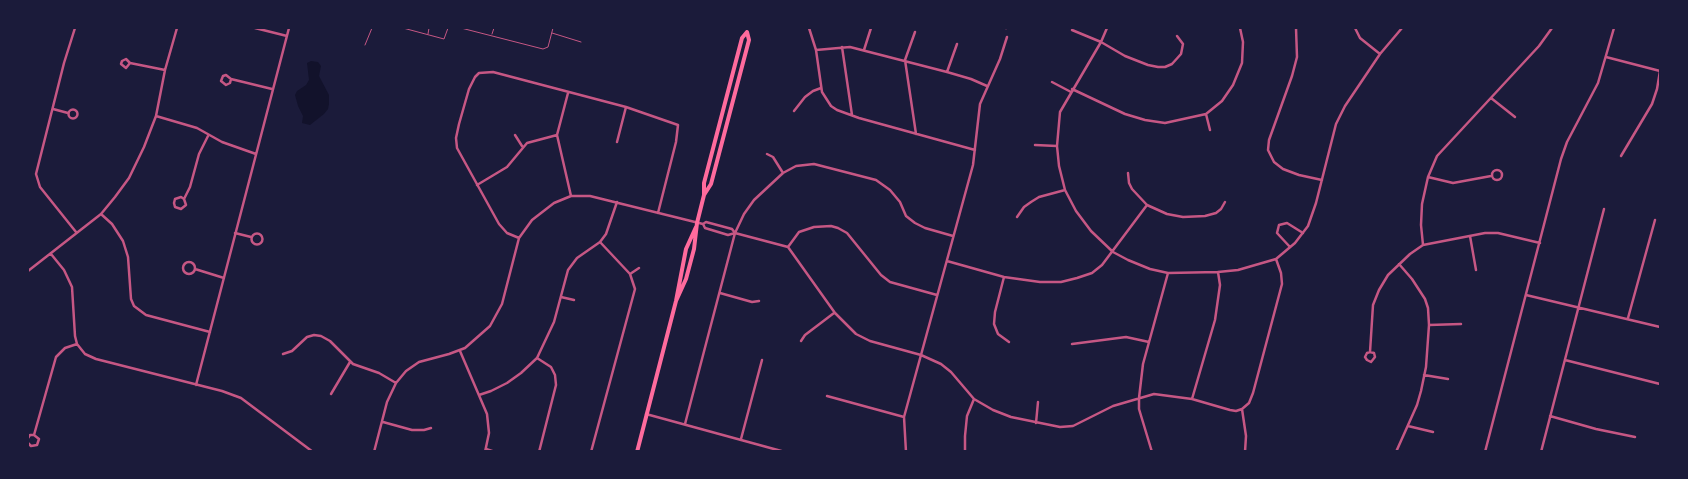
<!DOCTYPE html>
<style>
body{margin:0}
#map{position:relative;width:1688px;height:479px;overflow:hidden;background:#1b1b3a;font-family:Montserrat,sans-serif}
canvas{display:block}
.frame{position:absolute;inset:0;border:29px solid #1b1b3a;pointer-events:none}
</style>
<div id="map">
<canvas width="1688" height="479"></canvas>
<div class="frame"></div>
</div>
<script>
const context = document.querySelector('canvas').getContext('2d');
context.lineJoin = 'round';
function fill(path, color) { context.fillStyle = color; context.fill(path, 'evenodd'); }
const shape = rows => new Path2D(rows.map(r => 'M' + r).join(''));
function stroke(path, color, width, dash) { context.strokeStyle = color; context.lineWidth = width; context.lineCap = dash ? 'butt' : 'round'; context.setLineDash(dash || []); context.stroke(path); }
fill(shape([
 [311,61,318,62,321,66,319,76,329,95,329,104,328,109,324,114,310,125,302,123,303,116,298,106,295,95,297,91,306,85,309,80,307,63]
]), '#12122b');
stroke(shape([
 [403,28,444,39,448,28],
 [461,28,543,49,548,47,553,28],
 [1006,28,1006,29],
 [552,33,581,42],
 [428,34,429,28],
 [492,34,494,28],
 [365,45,372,28]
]), '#c65784', 1);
stroke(shape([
 [75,28,64,63,36,174,40,187,76,232],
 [255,28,287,36],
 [809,28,816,50,822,92,831,106,837,110,859,118,975,150],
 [1296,28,1297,57,1292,76,1269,140,1268,150,1274,162,1283,169,1299,175,1322,180],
 [1355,28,1360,38,1380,54],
 [1072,30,1101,42,1125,56,1148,65,1158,67,1165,67,1172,64,1181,54,1183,44,1177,36],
 [915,32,905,60,916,134],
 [842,47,852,115],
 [816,50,850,47,947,72,971,79,987,86],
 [864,50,871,28],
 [1606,57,1660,71],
 [130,63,126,68,121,64,122,61,126,59,130,63,165,70],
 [947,72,957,44],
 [231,79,230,83,226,85,221,81,223,76,226,75,231,79,272,89],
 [1052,82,1071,92],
 [1072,89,1125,114,1145,120,1165,123,1206,114,1222,101,1233,85,1242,63,1243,42,1240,28],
 [568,93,557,135,571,196],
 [1491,98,1515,117],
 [53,109,68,113],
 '68.5 114a4.5 4.5 0 1 1 9 0a4.5 4.5 0 1 1-9 0Z',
 [794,111,805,97,813,91,821,88],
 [1206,114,1210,130],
 [156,116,197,128,222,142,256,154],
 [515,135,522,146],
 [617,142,626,107],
 [1035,145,1057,146],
 [767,154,773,157,783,173],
 [1621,156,1652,104,1657,89,1660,71],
 '1492 175a5 5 0 1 1 10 0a5 5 0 1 1-10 0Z',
 [1128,173,1129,183,1132,189,1147,205,1167,214,1183,217,1205,216,1216,213,1221,209,1225,202],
 [1428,177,1453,183,1491,176],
 [477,185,507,167,527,143,557,135],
 [1065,190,1076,211,1091,231,1113,252,1128,260,1150,269,1168,273,1218,272,1238,270,1276,259],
 [184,199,181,197,175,199,174,203,175,207,181,209,186,205,184,199,190,187,199,154,208,136],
 [101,214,112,224,123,241,128,257,131,299,134,306,146,315,210,332],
 [1017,217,1024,207,1031,202,1039,197,1065,190,1059,166,1057,146,1060,112,1101,42,1107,28],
 [235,233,251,237],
 [735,233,732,229,706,222,703,224,705,228,728,235,735,233,788,247,835,313,856,334,870,341,921,355,941,364,951,372,974,399,993,410,1011,417,1060,427,1073,426,1113,406,1154,394,1192,399,1230,410,1236,411,1242,409],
 '251.5 239a5.5 5.5 0 1 1 11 0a5.5 5.5 0 1 1-11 0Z',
 [1470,236,1476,270],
 [519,238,507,233,499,224,457,148,456,138,459,124,469,89,475,77,479,73,493,72,626,107,678,125,676,142,658,213],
 [1423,245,1421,225,1422,204,1428,177,1437,156,1539,46,1552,28],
 [788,247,799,232,814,227,831,226,838,228,847,233,881,275,890,282,937,295],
 [1290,247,1277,233,1279,225,1287,223,1303,233],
 [51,254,64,270,72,287,75,336,77,344,85,354,96,359,222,391,241,398,313,452],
 [947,261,1004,277,1040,282,1061,282,1077,278,1092,273,1102,265,1147,205],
 '183 268a6 6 0 1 1 12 0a6 6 0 1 1-12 0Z',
 [195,269,224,278],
 [28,271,101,214,115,197,129,178,144,147,156,116,165,70,177,28],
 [630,274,639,268],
 [1004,277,995,312,994,324,998,334,1009,342],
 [720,293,752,302,759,301],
 [1526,295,1660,327],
 [561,297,574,300],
 [1628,318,1655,220],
 [1429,325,1461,324],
 [801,341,805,335,834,313],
 [1072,344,1126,337,1149,342],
 [460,351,487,414,489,433,485,452],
 [1370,352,1367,353,1365,357,1367,360,1371,362,1375,357,1374,353,1370,352,1373,305,1379,290,1388,275,1410,254,1423,245,1485,233,1498,233,1540,243],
 [283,354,292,351,307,337,314,335,321,336,330,341,353,364,379,373,396,383],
 [537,358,551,367,555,375,556,385,539,452],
 [1565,360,1660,384],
 [1424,375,1448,379],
 [196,385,289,28],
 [331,394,350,362],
 [479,395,491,391,507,383,521,373,537,358,554,322,568,270,577,258,600,242,606,234,617,202],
 [827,396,904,417],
 [1192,399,1215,320,1220,285,1218,272],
 [646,414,785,452],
 [1550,416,1596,429,1635,437],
 [383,422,412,430,424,430,431,428],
 [1036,423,1038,402],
 [685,424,735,233,744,214,754,200,783,173,796,166,814,164,876,180,890,190,900,202,906,216,915,223,925,228,953,236],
 [1408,426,1433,432],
 [34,435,56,357,65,348,77,344],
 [28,438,30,435,34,435],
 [741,439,762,360],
 [28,443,31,446,37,445,39,439,34,435],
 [486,449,495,452],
 [374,452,387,402,396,383,406,371,419,362,449,354,465,348,490,326,502,304,519,238,532,220,554,203,571,196,590,196,703,224],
 [591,452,635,289,630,274,600,242],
 [906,452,904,417,973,165,980,104,1000,59,1007,37],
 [965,452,965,436,967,416,974,399],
 [1152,452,1139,409,1139,398,1143,364,1168,273],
 [1245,452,1246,436,1242,409,1249,403,1253,393,1282,284,1281,273,1276,259,1295,243,1308,226,1316,203,1336,124,1345,106,1380,54,1402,28],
 [1396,452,1417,405,1421,391,1426,367,1429,325,1428,308,1425,299,1412,279,1399,264],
 [1485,452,1561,159,1567,142,1598,83,1614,28],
 [1541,452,1604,209]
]), '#c65784', 2.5);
stroke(shape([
 [676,301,686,279,694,249,697,223,704,195,711,184,749,40,747,32,742,38,704,183,704,195],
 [637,452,676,301,686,249,696,227]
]), '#ff6b9d', 4);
</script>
